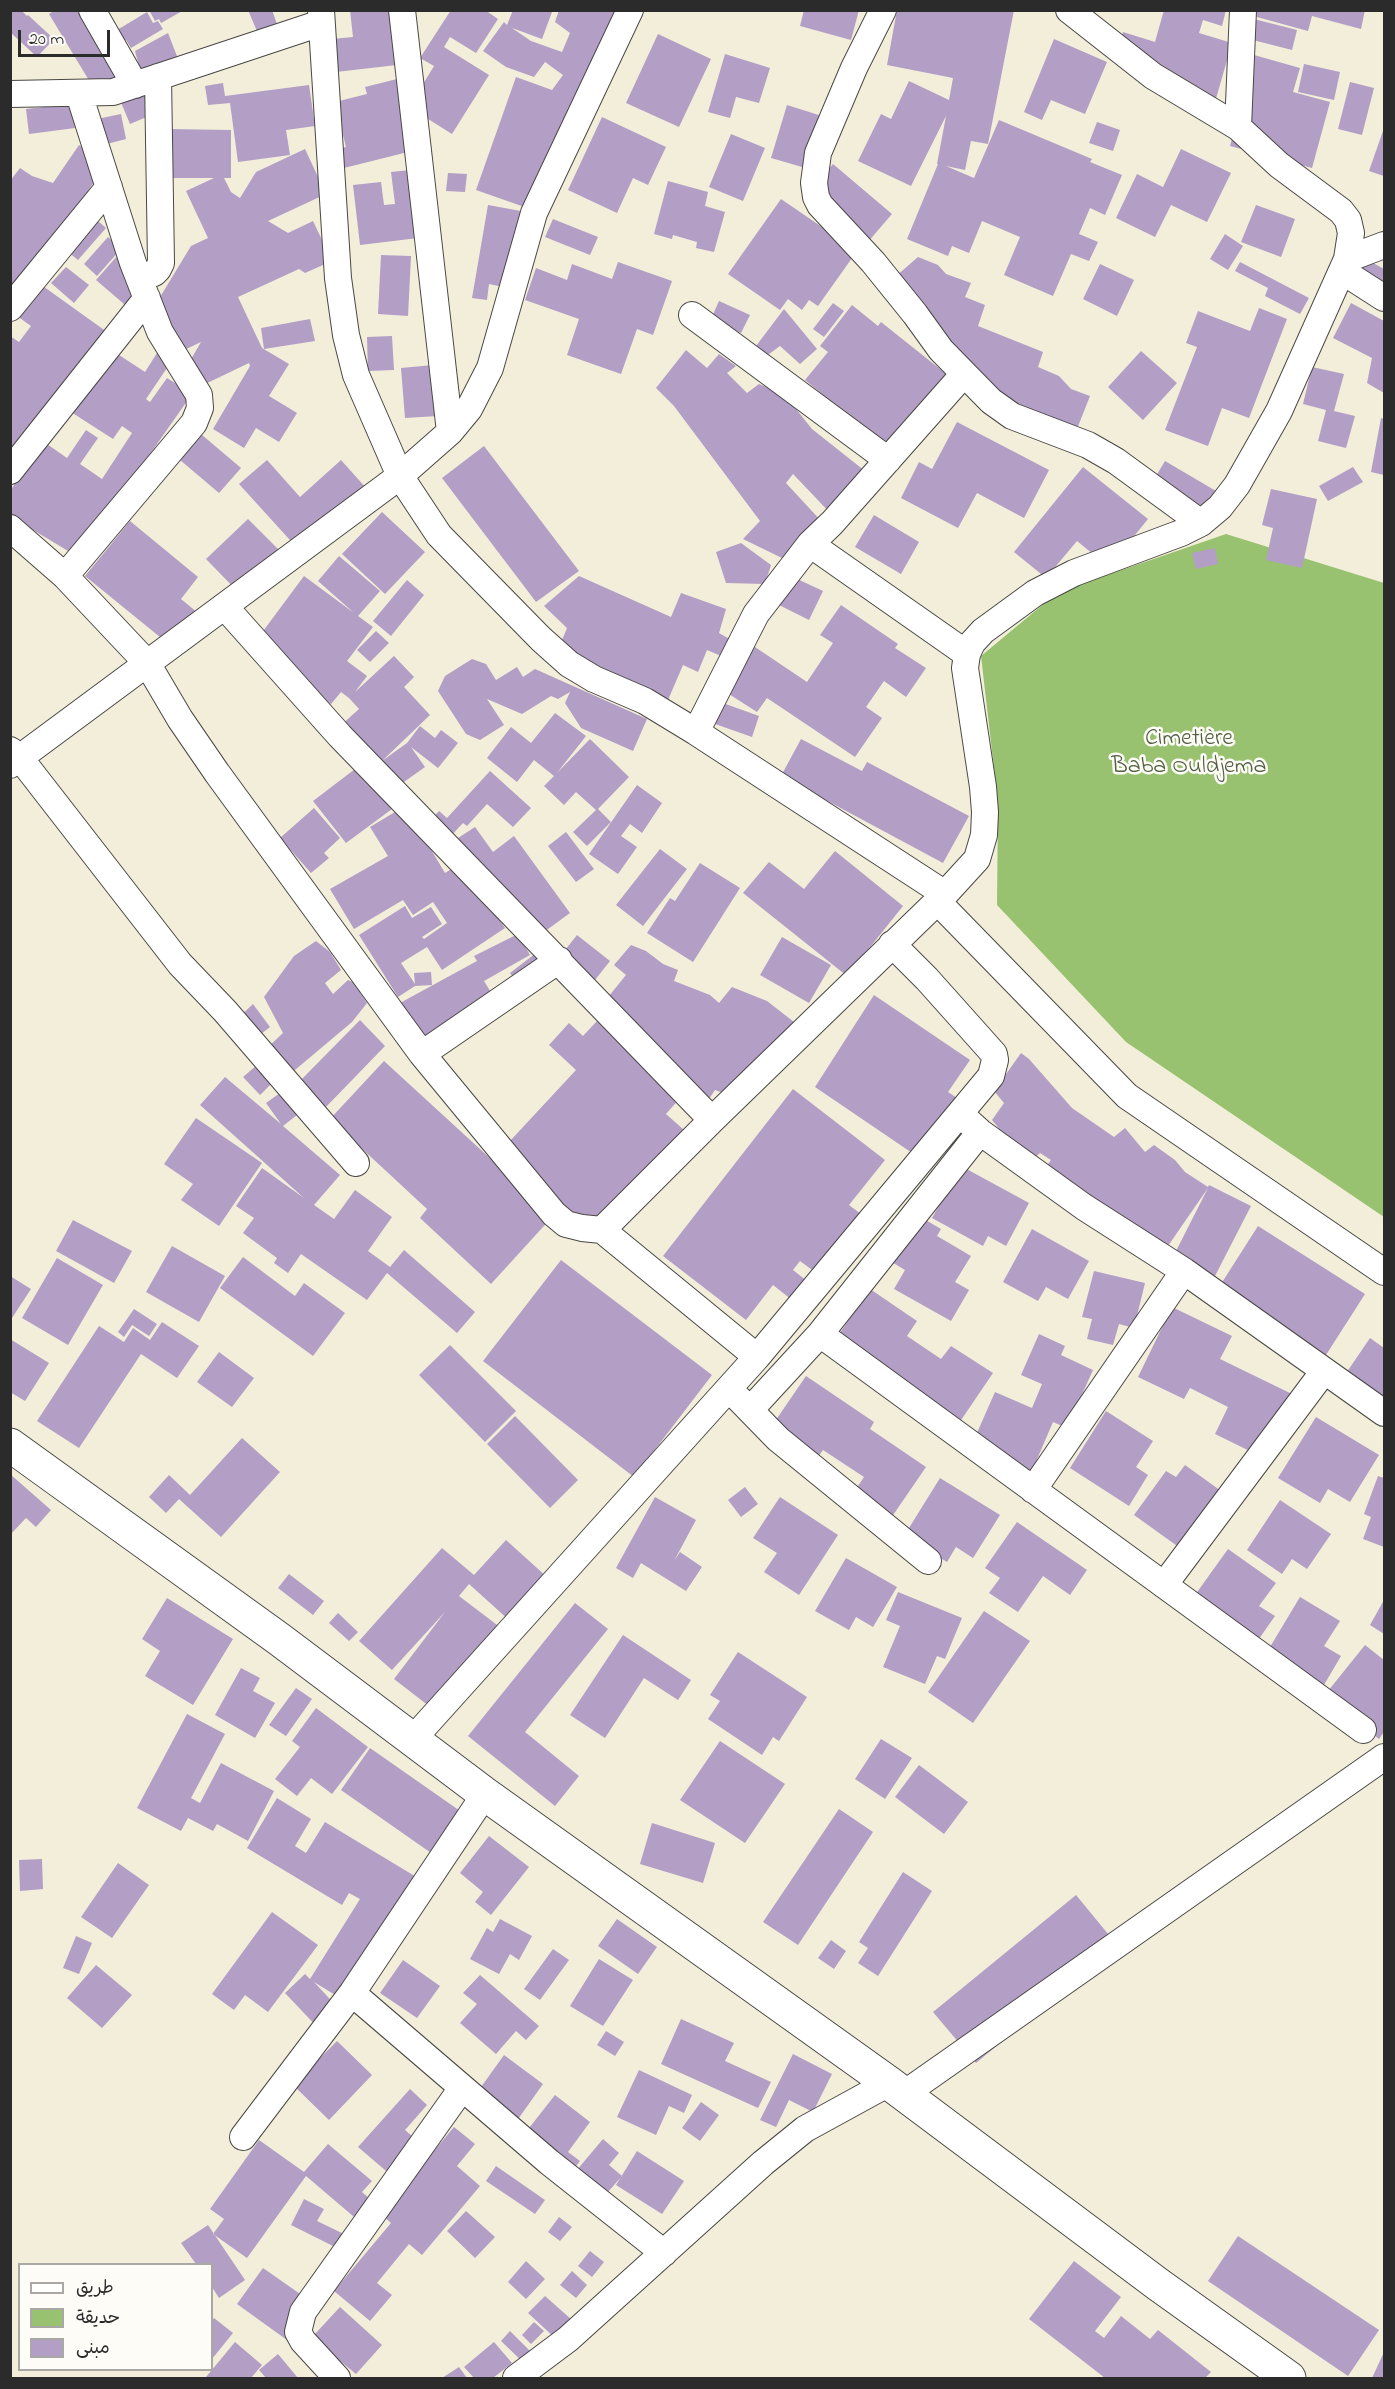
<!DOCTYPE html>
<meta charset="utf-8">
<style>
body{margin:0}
#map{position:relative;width:1395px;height:2389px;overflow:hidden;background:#f2eeda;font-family:"Indie Flower","Playpen Sans Arabic",sans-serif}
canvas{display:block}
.frame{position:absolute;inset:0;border:12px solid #2b2b2b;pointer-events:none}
.legend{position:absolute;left:18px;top:2263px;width:195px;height:108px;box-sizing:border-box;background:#fdfcf7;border:2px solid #a9a8a5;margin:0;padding:8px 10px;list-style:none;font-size:18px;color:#2b2b2b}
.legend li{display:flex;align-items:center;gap:12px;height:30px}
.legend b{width:30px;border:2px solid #a9a8a5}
.scale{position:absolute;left:18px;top:30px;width:92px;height:27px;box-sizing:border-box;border:3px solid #2b2b2b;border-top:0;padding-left:8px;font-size:18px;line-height:21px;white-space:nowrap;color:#2b2b2b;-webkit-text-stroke:4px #fdfcf7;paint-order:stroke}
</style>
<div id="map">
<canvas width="1395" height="2389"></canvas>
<div class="frame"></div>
<ul class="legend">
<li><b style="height:8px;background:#fff"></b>طريق</li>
<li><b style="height:16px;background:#98c270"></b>حديقة</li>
<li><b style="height:16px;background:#b39ec6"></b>مبنى</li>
</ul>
<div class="scale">20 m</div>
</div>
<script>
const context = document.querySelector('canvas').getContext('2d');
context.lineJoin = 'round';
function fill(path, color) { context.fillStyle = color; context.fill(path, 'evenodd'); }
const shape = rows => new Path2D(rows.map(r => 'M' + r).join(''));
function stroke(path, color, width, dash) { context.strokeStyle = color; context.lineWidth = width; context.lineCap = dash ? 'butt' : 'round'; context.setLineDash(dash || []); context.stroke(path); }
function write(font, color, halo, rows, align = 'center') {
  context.font = font + ' "Indie Flower",sans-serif'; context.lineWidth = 5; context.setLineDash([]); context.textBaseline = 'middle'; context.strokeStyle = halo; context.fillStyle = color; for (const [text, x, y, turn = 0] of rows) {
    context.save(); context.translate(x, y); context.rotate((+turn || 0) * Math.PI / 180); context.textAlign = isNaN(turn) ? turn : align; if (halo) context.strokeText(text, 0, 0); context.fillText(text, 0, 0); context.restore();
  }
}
fill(shape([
 [1226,534,1384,583,1384,1217,1126,1042,997,905,998,803,981,656,1058,592]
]), '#98c270');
fill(shape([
 [10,10,21,10,27,16,28,15,54,39,37,57,10,32],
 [55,10,84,10,129,86,102,102,49,14],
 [149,10,184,10,161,23,159,19,155,21],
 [248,10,272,10,283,41,259,36],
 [350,10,391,10,397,65,336,72,332,39,353,37],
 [451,10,485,10,498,19,476,53,450,37,444,47,489,75,452,134,409,107,434,66,420,58],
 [513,10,552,12,542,39,512,28,531,41,562,52,570,33,555,22,559,10,623,10,533,210,476,190,516,77,552,90,563,75,545,62,534,77,506,67,483,51,504,22,507,25],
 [804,10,859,10,851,40,800,26],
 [897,10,1014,10,988,144,971,141,965,170,946,166,974,178,999,120,1092,159,1090,162,1122,175,1105,215,1090,208,1079,234,1098,242,1089,261,1071,254,1053,296,1004,275,1020,237,982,221,969,253,952,246,948,256,907,239,938,164,937,164,946,116,911,186,858,161,881,114,891,119,909,81,949,100,953,78,887,65],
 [1164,10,1226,10,1222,26,1203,20,1199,33,1232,43,1213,109,1116,58,1123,32,1155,42],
 [1247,10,1365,10,1361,29,1312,16,1308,31,1246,14],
 [147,12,153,23,158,21,163,29,131,48,126,40,124,41,117,30],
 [1250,18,1297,30,1292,50,1245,38],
 [168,33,182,69,142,77,135,51],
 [658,34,711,59,679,127,626,103],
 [1054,39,1107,62,1085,114,1051,100,1042,120,1024,112],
 [725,54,770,68,759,103,736,97,730,118,708,112],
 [1254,55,1300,68,1293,92,1330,102,1312,168,1230,146],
 [1304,64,1340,72,1334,100,1298,92],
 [397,79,416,150,344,168,340,148,346,147,335,102,367,94,365,87],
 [1350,82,1374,88,1362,135,1338,129],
 [223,83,225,96,309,85,315,126,286,130,290,155,238,162,230,103,208,105,205,86],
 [146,89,156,113,130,124,120,100],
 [72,104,75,128,29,134,26,109],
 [787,105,825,117,809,169,771,158],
 [121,114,126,139,103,145,97,119],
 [602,117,666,147,648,185,633,178,617,213,568,190],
 [1097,122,1120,130,1113,151,1089,143],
 [1384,128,1384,176,1369,171],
 [168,129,231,130,231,178,224,178,231,192,240,198,256,172,305,149,326,194,268,221,288,233,313,221,332,261,305,273,299,269,238,297,262,348,289,364,269,396,297,413,279,442,256,428,244,448,213,429,250,366,249,363,201,386,190,361,201,342,176,354,154,307,191,246,208,238,186,191,214,178,168,178],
 [731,134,765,148,743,201,709,187],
 [79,145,106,164,88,191,89,193,10,306,10,181,20,168,32,176,53,183],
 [1181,149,1231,173,1207,222,1171,205,1155,237,1116,218,1137,174,1163,187],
 [833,164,892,214,861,250,813,187],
 [410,170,418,238,360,245,353,185,381,182,384,205,395,204,391,172],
 [448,173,467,174,465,192,446,191],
 [668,181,708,192,705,206,725,212,714,252,696,248,697,242,673,235,672,239,654,234],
 [781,199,857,251,818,306,809,300,802,310,788,299,780,310,728,274],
 [488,205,521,211,508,288,489,284,487,300,472,298],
 [1256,205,1295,219,1281,257,1241,242],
 [91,215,106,228,78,260,62,247],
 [553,219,598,237,590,255,545,237],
 [1225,234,1243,246,1228,270,1210,259],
 [108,237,121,249,97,276,84,264],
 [118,255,145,293,131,310,96,280],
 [381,255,411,256,408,316,378,314],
 [918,257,938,265,946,274,971,283,965,297,985,305,978,326,1043,352,1038,367,1059,376,1071,389,1090,396,1073,439,1002,412,887,284],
 [1366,259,1384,269,1384,292,1357,278],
 [618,262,672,281,653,335,637,329,621,374,567,355,579,319,525,300,536,268,567,280,572,264,612,279],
 [1240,262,1309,298,1300,314,1265,296,1268,288,1235,271],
 [1100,264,1134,280,1117,316,1083,299],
 [66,267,89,285,74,303,51,283],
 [40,284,107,332,10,468,10,336,19,342,31,326,17,316],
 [719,301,750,315,741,333,711,319],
 [833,303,844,311,824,337,813,329],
 [1351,303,1384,321,1384,393,1367,383,1372,358,1333,338],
 [852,305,878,326,881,322,950,377,885,458,815,403,822,394,805,380,828,352,820,346],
 [1259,308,1287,319,1249,418,1222,408,1208,446,1165,430,1197,347,1186,343,1198,311,1250,331],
 [784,309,817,349,800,364,780,346,765,357,756,346],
 [310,319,315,341,264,349,261,328],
 [392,336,394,370,368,371,367,337],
 [686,350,707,368,719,354,736,366,727,373,747,393,759,384,776,391,792,404,812,429,870,475,834,517,793,474,786,483,823,523,784,559,743,539,760,521,674,406,656,388],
 [113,351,145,372,157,353,171,362,146,399,150,402,167,378,192,394,78,557,10,516,10,491,44,442,67,458,86,430,98,438,80,464,102,479,132,433,122,426,113,439,71,412],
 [1141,351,1177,383,1143,420,1108,387],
 [433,365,438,416,405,418,401,368],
 [1312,367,1344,374,1334,411,1355,416,1346,448,1318,441,1326,410,1303,404],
 [1381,418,1384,419,1384,475,1371,472],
 [957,422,1049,470,1024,518,977,493,958,528,901,498,919,462,932,469],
 [195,429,241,468,219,493,173,454],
 [484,446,579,571,536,602,442,478],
 [267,460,300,497,341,460,367,489,299,550,239,484],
 [1165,461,1216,491,1198,521,1147,491],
 [1083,467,1148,519,1109,567,1077,541,1046,578,1014,552],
 [1353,467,1363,482,1328,501,1319,486],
 [1271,489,1317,499,1302,568,1266,560,1273,528,1262,525],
 [382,512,425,552,385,594,342,554],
 [874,515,919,542,901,574,855,547],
 [248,519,284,555,241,595,206,559],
 [130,521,198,577,181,599,198,613,171,646,85,576],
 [741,543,771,565,765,584,726,583,716,552],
 [1215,548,1218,564,1196,569,1192,553],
 [339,556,380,591,358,616,373,627,347,661,367,676,355,692,394,656,414,677,404,687,430,715,382,761,407,743,420,726,435,738,441,730,458,743,438,768,411,747,425,767,397,787,339,727,359,709,349,698,341,692,331,704,252,646,304,576,354,613,318,581],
 [579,576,671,617,681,593,726,609,719,633,733,641,726,658,707,650,698,672,683,665,668,700,557,652,567,628,544,606],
 [793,577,823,591,809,620,779,605],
 [407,580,424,595,391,636,373,621],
 [841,605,898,644,895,648,926,668,906,697,884,681,866,707,882,718,855,757,767,698,757,712,721,689,752,645,807,682,833,643,820,635],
 [376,631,389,643,370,662,357,650],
 [472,659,486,664,496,680,517,667,523,677,535,669,647,719,633,751,581,728,565,703,570,692,558,699,551,696,522,714,487,699,504,725,480,740,466,734,438,691,445,676],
 [709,698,759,716,752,737,701,719],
 [555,713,586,736,557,773,590,739,629,777,598,809,611,822,587,846,573,832,596,810,576,792,564,805,544,786,554,776,534,760,517,782,487,758,511,727,531,743],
 [801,739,862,771,867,762,969,816,943,863,781,776],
 [359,766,392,809,346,843,313,801],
 [490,771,531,808,513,827,487,804,467,826,463,823,448,839,429,822,439,811,447,818],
 [637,785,662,803,642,833,630,824,621,836,637,847,618,874,589,854],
 [405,806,445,873,461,863,505,928,442,970,427,947,401,963,415,984,414,973,431,972,432,985,415,986,398,997,359,935,405,906,412,918,431,907,442,924,422,937,424,939,447,923,433,902,413,915,403,900,354,929,330,889,388,856,370,827],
 [314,808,340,838,324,853,329,858,311,873,280,838],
 [475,827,493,852,514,836,570,913,533,940,458,838],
 [566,832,594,869,576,882,548,846],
 [660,849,687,869,643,926,616,905],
 [835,851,903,906,847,976,743,893,769,862,804,889],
 [700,863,740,888,693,962,647,933,670,898,675,901],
 [518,934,530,955,484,981,495,999,428,1051,400,1003,477,961,474,956],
 [577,935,610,961,591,985,558,959],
 [782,937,831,965,809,1003,760,975],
 [316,941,330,952,341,970,325,983,333,994,348,980,353,982,367,1003,352,1022,295,1070,289,1077,266,1049,283,1033,264,997,294,956],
 [631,945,646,951,663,964,678,970,674,981,710,995,719,1003,732,987,767,1001,794,1022,734,1097,715,1090,709,1099,609,996,626,975,614,965],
 [536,953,546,966,520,987,510,973],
 [874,995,970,1060,948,1092,960,1100,921,1159,815,1087],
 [253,1004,270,1027,256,1038,238,1018],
 [360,1020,385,1046,325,1108,299,1082],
 [597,1021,681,1097,666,1114,684,1130,585,1236,497,1155,576,1070,549,1045,569,1023,583,1036],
 [1021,1053,1029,1059,1072,1108,1114,1137,1125,1128,1145,1152,1154,1145,1175,1160,1185,1172,1208,1187,1209,1185,1251,1206,1215,1276,1174,1255,1208,1188,1159,1259,1043,1171,1051,1160,1040,1153,1028,1164,992,1120,1004,1103,994,1091],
 [384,1061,553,1216,491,1284,420,1218,427,1209,330,1119],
 [257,1065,273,1082,260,1095,243,1077],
 [225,1077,281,1124,266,1103,280,1093,297,1115,283,1126,340,1175,314,1205,334,1219,355,1190,392,1217,368,1251,390,1267,404,1250,475,1312,457,1333,387,1273,367,1300,301,1254,288,1273,274,1263,277,1258,243,1233,254,1218,236,1206,262,1168,304,1198,200,1105],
 [793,1089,885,1160,849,1205,865,1217,819,1275,800,1261,793,1270,812,1285,797,1304,773,1285,746,1320,663,1256],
 [196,1118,262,1163,219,1226,181,1200,193,1184,164,1164],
 [961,1166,1029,1203,1006,1246,988,1236,983,1246,932,1218],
 [917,1215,941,1229,937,1236,971,1256,955,1282,969,1290,951,1321,894,1289,905,1270,890,1261],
 [73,1220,132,1251,114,1283,56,1251],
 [1258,1226,1365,1294,1326,1355,1300,1339,1214,1295],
 [1032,1229,1089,1261,1068,1299,1046,1287,1038,1301,1003,1282],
 [172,1246,225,1276,199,1322,146,1292],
 [243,1257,295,1296,304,1283,345,1313,313,1356,220,1288],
 [57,1258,103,1285,68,1345,22,1318],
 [561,1260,712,1375,634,1477,483,1361],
 [1094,1271,1145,1283,1134,1328,1119,1324,1113,1345,1087,1339,1092,1319,1082,1317],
 [10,1276,31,1289,10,1321],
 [870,1289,917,1321,907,1336,941,1359,951,1346,993,1373,955,1429,833,1343],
 [1172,1307,1232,1336,1220,1359,1292,1394,1262,1457,1215,1434,1228,1407,1190,1388,1184,1399,1138,1377],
 [134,1309,157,1324,149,1336,132,1325,124,1337,118,1332],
 [162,1322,199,1346,177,1378,141,1354,79,1448,37,1421,99,1326,124,1342,133,1328,150,1340],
 [1039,1334,1065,1346,1061,1355,1093,1370,1067,1428,1053,1422,1029,1478,969,1451,995,1392,1032,1408,1042,1384,1021,1375],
 [1370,1338,1384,1348,1384,1421,1336,1388],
 [10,1339,49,1363,25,1401,10,1392],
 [450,1345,516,1411,485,1442,419,1375],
 [219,1352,254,1378,232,1407,197,1382],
 [806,1376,874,1422,870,1429,926,1467,889,1521,852,1495,864,1477,823,1450,813,1464,767,1433],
 [1106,1411,1153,1441,1136,1467,1148,1475,1129,1506,1070,1468],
 [515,1416,578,1480,550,1508,487,1444],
 [1316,1417,1379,1455,1350,1502,1328,1489,1320,1503,1278,1478],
 [242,1438,280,1472,221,1537,179,1499,166,1513,149,1497,169,1475,190,1495],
 [1185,1465,1228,1496,1187,1553,1134,1515,1166,1471,1176,1477],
 [10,1474,51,1510,36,1527,26,1518,10,1535],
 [1378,1476,1384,1478,1384,1547,1363,1539,1371,1517,1364,1514],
 [940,1478,1000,1515,973,1558,956,1547,947,1562,904,1536],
 [745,1487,758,1504,741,1517,728,1500],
 [655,1497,696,1520,674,1561,680,1552,702,1567,686,1591,641,1563,633,1578,616,1568],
 [780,1497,838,1535,799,1595,764,1572,777,1553,753,1538],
 [1280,1500,1331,1534,1307,1569,1292,1559,1282,1574,1247,1550],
 [1017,1522,1087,1570,1070,1595,1043,1576,1018,1612,989,1593,1000,1578,985,1568],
 [506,1540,558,1587,520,1630,469,1584,459,1596,505,1631,447,1720,394,1679,445,1612,392,1670,359,1641,442,1548,474,1575],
 [1228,1549,1276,1583,1259,1606,1275,1616,1254,1646,1190,1602],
 [846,1558,897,1587,873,1627,856,1617,849,1630,815,1611],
 [289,1574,324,1601,313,1615,278,1588],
 [898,1592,962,1618,945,1659,937,1656,925,1684,883,1667,900,1626,886,1620],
 [1300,1597,1340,1621,1324,1646,1341,1656,1321,1690,1264,1657],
 [167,1598,233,1639,193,1705,145,1676,160,1651,142,1639],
 [1384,1600,1384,1634,1370,1625],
 [575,1603,608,1629,525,1732,579,1776,555,1806,468,1736],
 [984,1611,1030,1641,973,1723,928,1692],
 [338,1613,358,1632,349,1641,329,1623],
 [623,1635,691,1680,678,1700,644,1678,605,1738,570,1715],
 [1365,1645,1384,1660,1384,1732,1379,1739,1324,1696],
 [738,1652,807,1697,779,1741,773,1737,762,1755,708,1719,720,1701,710,1695],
 [241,1668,260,1678,253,1691,275,1703,255,1738,215,1715],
 [296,1688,312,1699,286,1736,269,1725],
 [316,1708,368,1747,332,1794,311,1778,297,1796,275,1779,300,1747,292,1741],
 [187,1714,225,1734,191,1798,200,1803,221,1763,274,1791,248,1841,217,1824,213,1831,188,1818,181,1831,137,1808],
 [881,1739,912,1758,885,1799,855,1779],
 [720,1741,785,1784,745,1843,680,1800],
 [370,1748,473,1820,444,1862,341,1790],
 [919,1765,968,1802,944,1834,895,1797],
 [277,1798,311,1819,295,1846,306,1853,325,1822,428,1884,340,1998,314,1982,341,2011,321,2031,285,1993,305,1974,310,1979,360,1899,349,1893,342,1905,247,1848],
 [839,1809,873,1832,798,1945,763,1922],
 [652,1823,715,1843,703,1883,640,1864],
 [489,1836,529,1867,491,1915,475,1902,483,1892,460,1873],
 [42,1859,43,1889,20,1891,19,1860],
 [118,1863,149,1885,112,1938,81,1917],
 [903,1872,932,1891,878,1976,858,1963,868,1948,859,1942],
 [1076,1895,1118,1946,976,2063,933,2012],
 [272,1912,318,1945,268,2012,245,1995,234,2010,212,1994],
 [500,1919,532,1936,519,1960,510,1954,499,1974,470,1959,487,1928,493,1932],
 [617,1919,657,1947,638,1974,598,1946],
 [76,1936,92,1943,79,1974,63,1968],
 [831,1940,846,1951,834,1969,818,1958],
 [553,1949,569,1960,540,2000,524,1989],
 [599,1959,633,1980,603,2026,570,2006],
 [403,1960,440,1986,417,2018,380,1993],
 [96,1965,132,1995,102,2028,67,1998],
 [480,1975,539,2026,526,2040,516,2031,496,2054,460,2023,477,2004,463,1993],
 [681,2019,734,2043,725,2061,771,2082,758,2108,661,2064],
 [606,2031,624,2042,615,2056,597,2045],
 [337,2041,372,2075,329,2120,293,2085],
 [793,2054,832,2074,813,2112,789,2100,776,2127,760,2120],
 [504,2055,543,2084,511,2129,471,2101],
 [639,2070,692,2095,684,2113,669,2106,656,2135,617,2117],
 [410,2089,427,2105,405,2130,428,2150,399,2182,358,2147],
 [555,2095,590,2122,568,2152,580,2161,570,2174,522,2137],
 [701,2102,719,2115,700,2141,682,2128],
 [454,2127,475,2144,457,2166,480,2186,422,2255,409,2244,377,2283,392,2295,370,2321,334,2291,391,2223,381,2214],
 [603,2139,619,2153,609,2165,622,2176,600,2201,571,2177],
 [259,2140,304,2172,328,2144,372,2181,362,2192,376,2204,360,2222,306,2176,247,2258,213,2234,224,2219,210,2209],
 [637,2151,684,2181,662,2214,616,2185],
 [496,2166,545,2200,535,2214,486,2181],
 [304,2199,324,2209,317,2221,346,2235,339,2249,291,2225],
 [466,2211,495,2237,475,2258,447,2231],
 [559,2217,572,2227,560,2241,548,2232],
 [208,2225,245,2280,219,2298,212,2287,212,2264,196,2264,181,2243],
 [1238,2236,1379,2330,1348,2376,1208,2281],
 [590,2251,604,2262,592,2277,578,2266],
 [526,2261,545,2279,526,2299,508,2282],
 [1074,2261,1121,2297,1095,2331,1104,2338,1121,2316,1150,2339,1158,2330,1211,2372,1205,2378,1105,2378,1029,2319],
 [263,2268,313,2303,287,2340,237,2304],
 [572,2271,587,2285,576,2298,560,2285],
 [545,2296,572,2320,555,2338,528,2313],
 [340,2307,382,2345,356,2374,339,2360,327,2372,301,2349],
 [214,2318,233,2333,212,2359,212,2321],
 [534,2322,544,2331,531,2344,522,2335],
 [510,2331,535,2356,526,2365,501,2341],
 [235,2342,262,2365,251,2378,208,2378,206,2377],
 [494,2342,512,2363,493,2378,474,2378,464,2367],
 [1384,2352,1384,2378,1372,2378],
 [278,2354,298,2378,266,2378,259,2370],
 [459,2367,467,2378,442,2378]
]), '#b39ec6');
const street = shape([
 [92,10,135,85],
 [321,10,338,278,346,335,356,375,400,476,439,535,541,639,569,664,594,679,645,701,696,732,945,894],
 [402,10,450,432],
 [883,10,854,68,818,153,814,183,816,197,820,205,873,262,915,314,941,350,991,401,1012,416,1088,445,1116,461,1201,523],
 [10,94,113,92,321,23],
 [1238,127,1243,10],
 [1347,259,1384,245],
 [1342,271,1384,298],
 [140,278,154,273,158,269,161,263,158,77],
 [10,308,109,187],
 [692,315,888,460],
 [10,471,147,298],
 [10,528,65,576,147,663,180,719,217,773,422,1054,554,1214,566,1224,582,1228,602,1230,757,1357],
 [810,544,967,654],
 [65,576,194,423,200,408,199,395,160,332,133,263,79,94],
 [225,607,340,736,712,1120],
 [696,732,756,614,810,544,832,523,963,375],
 [10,750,20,758,180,964,225,1011,356,1163],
 [10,765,400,476,450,432,469,409,490,368,534,213,630,10],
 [937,901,1127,1096,1384,1272],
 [422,1054,559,960],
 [960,1114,980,1132,1084,1207,1184,1271,1384,1413],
 [602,1230,712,1120,945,894,977,859,984,835,985,812,983,787,965,668,967,654,972,643,983,631,1035,593,1074,573,1181,533,1201,523,1220,507,1237,485,1279,411,1347,259,1351,233,1348,220,1341,211,1279,165,1238,127,1153,76,1069,10],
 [820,1334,1363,1730],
 [739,1399,778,1439,928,1561],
 [750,1410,820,1334,980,1132],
 [1033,1490,1184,1271],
 [1164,1585,1324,1371],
 [412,1740,757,1357,991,1076,995,1060,994,1054,927,979,892,944],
 [352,1993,549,2162,664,2253],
 [904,2094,1384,1757],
 [243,2137,352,1993,485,1794],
 [337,2378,303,2341,298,2332,303,2312,462,2088],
 [516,2378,568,2339,763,2163,805,2129,889,2083]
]);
const secondary = shape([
 [10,1445,279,1639,485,1794,889,2083,1159,2285,1289,2378]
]);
stroke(street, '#494845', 28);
stroke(secondary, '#494845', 35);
stroke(street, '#fff', 26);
stroke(secondary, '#fff', 33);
write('24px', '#516043', '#fdfcf7', [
 ["Cimetière",1189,740],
 ["Baba Ouldjema",1189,768]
]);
</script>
